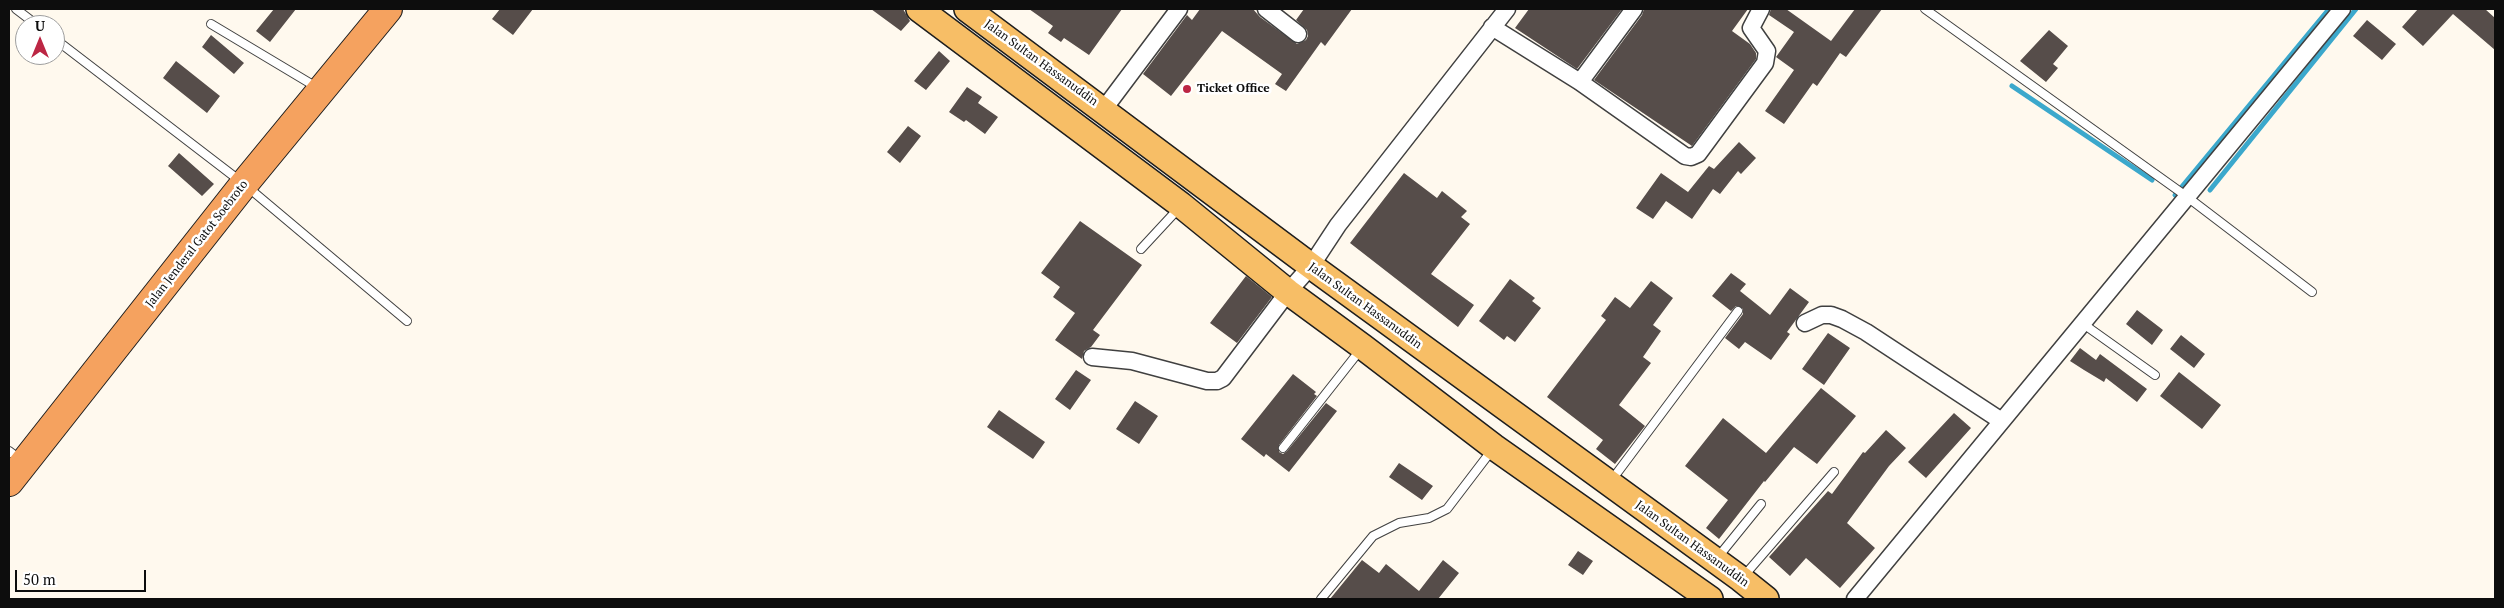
<!DOCTYPE html>
<style>
body{margin:0}
#map{position:relative;width:2504px;height:608px;overflow:hidden;background:#fff9ee;font-family:"PT Serif",serif}
canvas{display:block}
.frame{position:absolute;inset:0;border:10px solid #0d0d0d;pointer-events:none}
.north{position:absolute;left:15px;top:15px;width:50px;height:50px;box-sizing:border-box;background:#fff;border:1px solid #9e9e9e;border-radius:50%;rotate:0deg;font-size:14px;font-weight:700;line-height:20px;text-align:center;color:#0d0d0d}
.north::after{content:'';display:block;margin:auto;width:18px;height:22px;background:#bc2644;clip-path:polygon(50% 0,100% 100%,50% 72%,0 100%)}
.scale{position:absolute;left:15px;top:570px;width:131px;height:22px;box-sizing:border-box;border:2px solid #0d0d0d;border-top:0;padding-left:6px;font-size:15px;line-height:18px;white-space:nowrap;color:#0d0d0d;-webkit-text-stroke:4px #fff;paint-order:stroke}
</style>
<div id="map">
<canvas width="2504" height="608"></canvas>
<div class="frame"></div>
<div class="north">U</div>
<div class="scale">50 m</div>
</div>
<script>
const context = document.querySelector('canvas').getContext('2d');
context.lineJoin = 'round';
const shape = rows => new Path2D(rows.map(r => 'M' + r).join(''));
function stroke(path, color, width, dash) { context.strokeStyle = color; context.lineWidth = width; context.lineCap = dash ? 'butt' : 'round'; context.setLineDash(dash || []); context.stroke(path); }
function fill(path, color) { context.fillStyle = color; context.fill(path, 'evenodd'); }
function write(font, color, halo, rows, align = 'center') {
  context.font = font + ' "PT Serif",serif'; context.lineWidth = 5; context.setLineDash([]); context.textBaseline = 'middle'; context.strokeStyle = halo; context.fillStyle = color; for (const [text, x, y, turn = 0] of rows) {
    context.save(); context.translate(x, y); context.rotate((+turn || 0) * Math.PI / 180); context.textAlign = isNaN(turn) ? turn : align; if (halo) context.strokeText(text, 0, 0); context.fillText(text, 0, 0); context.restore();
  }
}
stroke(shape([
 [2012,86,2152,180],
 [2210,190,2356,9],
 [2175,195,2329,9]
]), '#3ba8cc', 5);
fill(shape([
 [274,9,296,9,270,42,256,31],
 [500,9,533,9,513,35,492,19],
 [871,9,903,9,910,21,901,31],
 [1029,9,1122,9,1089,55,1064,38,1061,42,1048,33,1053,26],
 [1200,9,1253,9,1260,17,1297,44,1306,40,1308,36,1307,30,1296,20,1304,9,1352,9,1325,46,1321,42,1286,91,1275,84,1282,74,1222,31,1171,96,1143,74,1187,15,1192,20],
 [1529,9,1622,9,1577,69,1515,28],
 [1644,9,1748,9,1732,31,1750,44,1756,53,1756,59,1692,146,1594,80,1642,15],
 [1771,9,1786,9,1831,41,1855,9,1882,9,1846,57,1840,53,1817,86,1813,83,1784,124,1765,111,1794,70,1776,57,1794,32,1769,15],
 [2418,9,2485,9,2495,18,2495,50,2453,14,2423,46,2402,27],
 [2367,20,2396,44,2382,60,2353,36],
 [2049,30,2068,46,2053,64,2058,68,2046,82,2020,61],
 [211,35,244,63,234,74,202,47],
 [939,51,950,61,926,90,914,81],
 [176,61,220,96,207,113,163,78],
 [967,87,982,97,978,103,998,117,985,134,966,120,964,122,949,112],
 [908,126,921,136,900,163,887,152],
 [1739,142,1756,158,1741,174,1738,171,1720,194,1713,189,1692,219,1666,201,1653,219,1636,208,1661,173,1688,192,1709,166,1714,169],
 [179,153,214,184,202,196,168,166],
 [1404,173,1437,198,1442,191,1467,211,1461,217,1470,224,1431,274,1474,305,1458,327,1350,243],
 [1080,221,1142,265,1093,330,1100,335,1091,347,1084,351,1082,359,1055,340,1075,313,1053,297,1060,287,1041,273],
 [1731,273,1746,284,1740,291,1770,315,1790,288,1809,302,1787,332,1790,334,1771,360,1745,342,1739,349,1725,338,1743,314,1743,309,1736,306,1731,311,1712,296],
 [1246,276,1272,297,1237,343,1210,323],
 [1510,279,1535,298,1532,301,1541,308,1515,342,1507,336,1504,340,1479,321],
 [1651,281,1673,298,1653,325,1661,331,1643,357,1651,363,1619,405,1645,426,1615,464,1596,449,1603,440,1547,397,1606,320,1601,316,1615,297,1630,308],
 [2137,310,2163,330,2152,345,2126,324],
 [1828,333,1850,348,1824,385,1802,369],
 [2181,335,2205,354,2194,368,2170,349],
 [2080,348,2096,360,2100,354,2147,389,2137,402,2106,378,2104,382,2084,370,2070,361],
 [1076,370,1091,380,1070,410,1055,399],
 [2179,372,2221,405,2202,429,2160,396],
 [1293,374,1316,392,1314,394,1317,396,1279,445,1279,452,1283,454,1287,451,1326,403,1337,411,1289,472,1266,454,1264,457,1241,439],
 [1821,388,1856,416,1817,464,1794,447,1765,482,1764,481,1719,539,1706,528,1728,500,1685,466,1723,418,1766,453],
 [1135,401,1158,416,1139,444,1116,429],
 [999,410,1045,442,1033,459,987,427],
 [1954,413,1971,428,1926,478,1908,462],
 [1886,430,1906,448,1889,466,1847,523,1875,548,1840,588,1806,558,1790,576,1769,557,1828,491,1832,494,1863,452,1865,453],
 [1399,463,1433,486,1422,500,1389,477],
 [1578,551,1593,561,1583,575,1568,565],
 [1362,560,1379,573,1386,564,1419,591,1443,560,1459,573,1438,599,1330,599]
]), '#564d4a');
const service = shape([
 [16,9,37,25],
 [1925,9,2186,196,2312,292],
 [211,24,318,88],
 [55,39,244,184,407,321],
 [1141,249,1179,208],
 [2082,323,2155,375],
 [1283,448,1361,349],
 [9,451,21,460],
 [1611,481,1738,311],
 [1718,557,1761,504],
 [1743,577,1834,472],
 [1321,599,1373,536,1399,523,1429,518,1447,509,1492,450]
]);
const minor = shape([
 [1266,9,1298,34],
 [1492,27,1580,82,1685,156,1691,157,1698,154,1765,63,1767,51,1751,28,1761,9],
 [1580,82,1634,9],
 [1104,109,1179,9],
 [1805,323,1822,315,1831,315,1842,319,1866,332,2000,420],
 [1092,357,1132,361,1207,381,1217,381,1223,378,1288,292,1311,266,1338,225,1507,9],
 [1855,599,2342,9]
]);
const primary = shape([
 [919,9,1181,205,1288,292,1363,347,1494,447,1710,599],
 [967,9,1311,266,1741,579,1766,599]
]);
const trunk = shape([
 [9,482,244,184,388,9]
]);
stroke(service, '#404040', 10);
stroke(minor, '#404040', 19);
stroke(primary, '#1e1e1e', 28);
stroke(trunk, '#1e1e1e', 30);
stroke(service, '#fff', 8);
stroke(minor, '#fff', 16);
stroke(primary, '#f7be66', 25);
stroke(trunk, '#f5a25f', 28);
for (const [x, y, r, color] of [
 [1187,89,5,"#bc2644"]
]) { const dot = new Path2D(); dot.arc(x, y, r, 0, 2 * Math.PI); context.fillStyle = color; context.fill(dot); stroke(dot, '#fff', 2); }
write('12px', '#0d0d0d', '#fff', [
 ["Jalan Sultan Hassanuddin",1041,63,36],
 ["Jalan Jenderal Gatot Soebroto",197,244,-52],
 ["Jalan Sultan Hassanuddin",1365,306,36],
 ["Jalan Sultan Hassanuddin",1692,544,36]
]);
write('bold 12px', '#0d0d0d', '#fff', [
 ["Ticket Office",1197,89]
], 'left');
</script>
